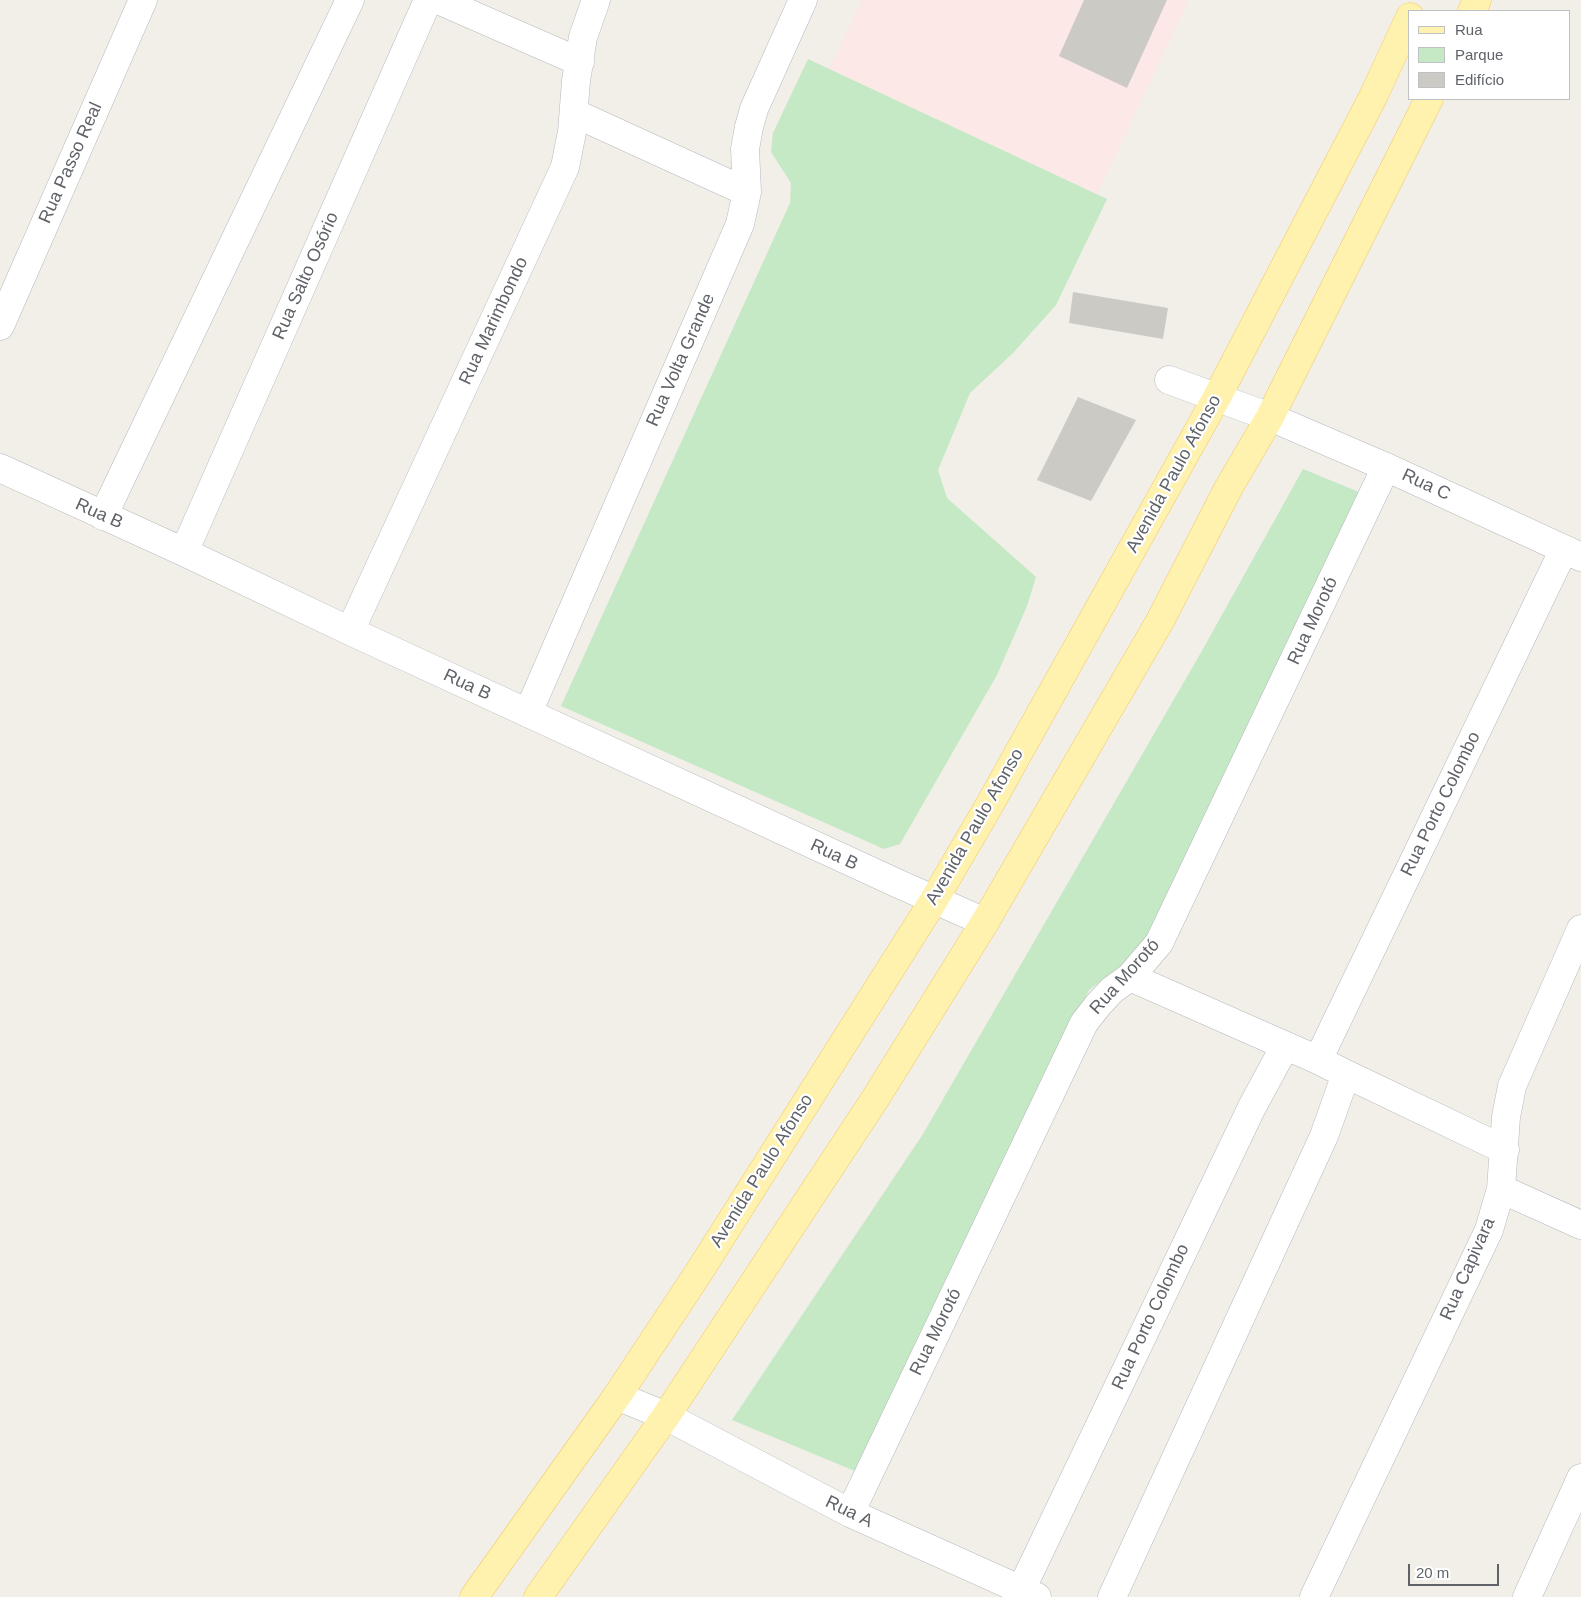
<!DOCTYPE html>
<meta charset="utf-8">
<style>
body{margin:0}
#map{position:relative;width:1581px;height:1597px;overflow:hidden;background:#f1efe8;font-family:Arial,sans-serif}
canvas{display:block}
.legend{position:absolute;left:1408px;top:10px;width:162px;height:90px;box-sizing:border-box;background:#fff;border:1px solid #bfc1c3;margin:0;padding:6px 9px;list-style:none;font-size:15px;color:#5f6368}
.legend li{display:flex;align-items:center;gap:10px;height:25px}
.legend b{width:25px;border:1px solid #bfc1c3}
.scale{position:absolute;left:1408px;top:1564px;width:91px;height:22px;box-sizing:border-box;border:2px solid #5f6368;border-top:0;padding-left:6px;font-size:15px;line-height:18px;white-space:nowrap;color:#5f6368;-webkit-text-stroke:4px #fff;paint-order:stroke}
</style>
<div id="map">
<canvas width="1581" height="1597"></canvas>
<ul class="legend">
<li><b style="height:6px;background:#fff2af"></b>Rua</li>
<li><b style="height:14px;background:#c5e8c5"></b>Parque</li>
<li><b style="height:14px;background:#cccac5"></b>Edifício</li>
</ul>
<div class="scale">20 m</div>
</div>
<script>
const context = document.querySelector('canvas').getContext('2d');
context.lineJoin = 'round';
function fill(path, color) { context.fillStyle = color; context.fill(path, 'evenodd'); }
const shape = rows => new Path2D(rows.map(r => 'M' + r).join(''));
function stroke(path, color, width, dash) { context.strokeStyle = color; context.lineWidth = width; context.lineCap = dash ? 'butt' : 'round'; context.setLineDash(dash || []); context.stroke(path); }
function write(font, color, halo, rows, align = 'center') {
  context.font = font + ' Arial,sans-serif'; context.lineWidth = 4.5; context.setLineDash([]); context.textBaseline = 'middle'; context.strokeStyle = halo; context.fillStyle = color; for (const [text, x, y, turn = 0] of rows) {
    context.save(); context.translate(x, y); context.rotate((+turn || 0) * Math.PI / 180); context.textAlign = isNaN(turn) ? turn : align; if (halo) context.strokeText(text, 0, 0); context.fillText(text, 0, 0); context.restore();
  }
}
fill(shape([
 [862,0,1189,0,1097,194,829,69]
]), '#fce8e6');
fill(shape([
 [808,59,1107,199,1056,305,1013,353,970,393,938,470,947,498,1036,577,1027,606,997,675,900,844,884,849,561,706,790,203,791,183,771,152,773,133],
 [1303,469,1359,492,1149,953,1117,969,1089,990,862,1474,732,1420,923,1134,1203,649]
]), '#c5e8c5');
fill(shape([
 [1084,0,1167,0,1127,88,1059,56],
 [1073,292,1168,308,1163,339,1069,323],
 [1078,397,1136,420,1091,501,1037,480]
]), '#cccac5');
const minor = shape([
 [438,0,580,62],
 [574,113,747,192],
 [0,326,143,0],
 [1169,380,1270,417,1386,467,1581,557],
 [0,468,184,552,350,631,901,885,985,922],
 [103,516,350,0],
 [184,552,428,0],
 [350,631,565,167,572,132,576,81,583,37,596,0],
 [528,713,740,224,747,192,745,149,749,127,754,109,803,0],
 [1130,977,1318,1060,1346,1074,1505,1150],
 [1318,1060,1564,549],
 [1501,1189,1581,1225],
 [617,1396,666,1416,850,1513,1037,1597],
 [850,1513,1084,1023,1098,1005,1112,990,1130,977,1159,943,1386,467],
 [1021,1590,1252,1107,1285,1046],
 [1112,1597,1324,1136,1346,1074],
 [1314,1597,1489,1230,1501,1189,1506,1117,1512,1086,1581,929],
 [1527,1597,1581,1478]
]);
const major = shape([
 [1472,11,1477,0],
 [474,1597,617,1396,699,1272,934,900,990,804,1217,397,1373,97,1410,17],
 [538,1597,666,1416,875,1099,985,922,1160,621,1229,487,1270,417,1429,99]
]);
stroke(minor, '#b5b8bc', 29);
stroke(major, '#f2c960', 29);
stroke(minor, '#fff', 28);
stroke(major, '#fff2af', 28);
write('18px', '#5f6368', '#fff', [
 ["Rua Passo Real",71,163,-66],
 ["Rua Salto Osório",306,276,-66],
 ["Rua Marimbondo",494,321,-65],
 ["Rua Volta Grande",681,360,-66],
 ["Avenida Paulo Afonso",1174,474,-61],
 ["Rua C",1426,485,25],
 ["Rua B",99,514,24],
 ["Rua Morotó",1313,621,-65],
 ["Rua B",467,685,25],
 ["Rua Porto Colombo",1441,804,-64],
 ["Avenida Paulo Afonso",975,827,-60],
 ["Rua B",834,855,25],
 ["Rua Morotó",1125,977,-48],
 ["Avenida Paulo Afonso",762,1171,-58],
 ["Rua Capivara",1468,1269,-66],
 ["Rua Porto Colombo",1151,1317,-65],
 ["Rua Morotó",936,1332,-64],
 ["Rua A",849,1512,26]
]);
</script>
